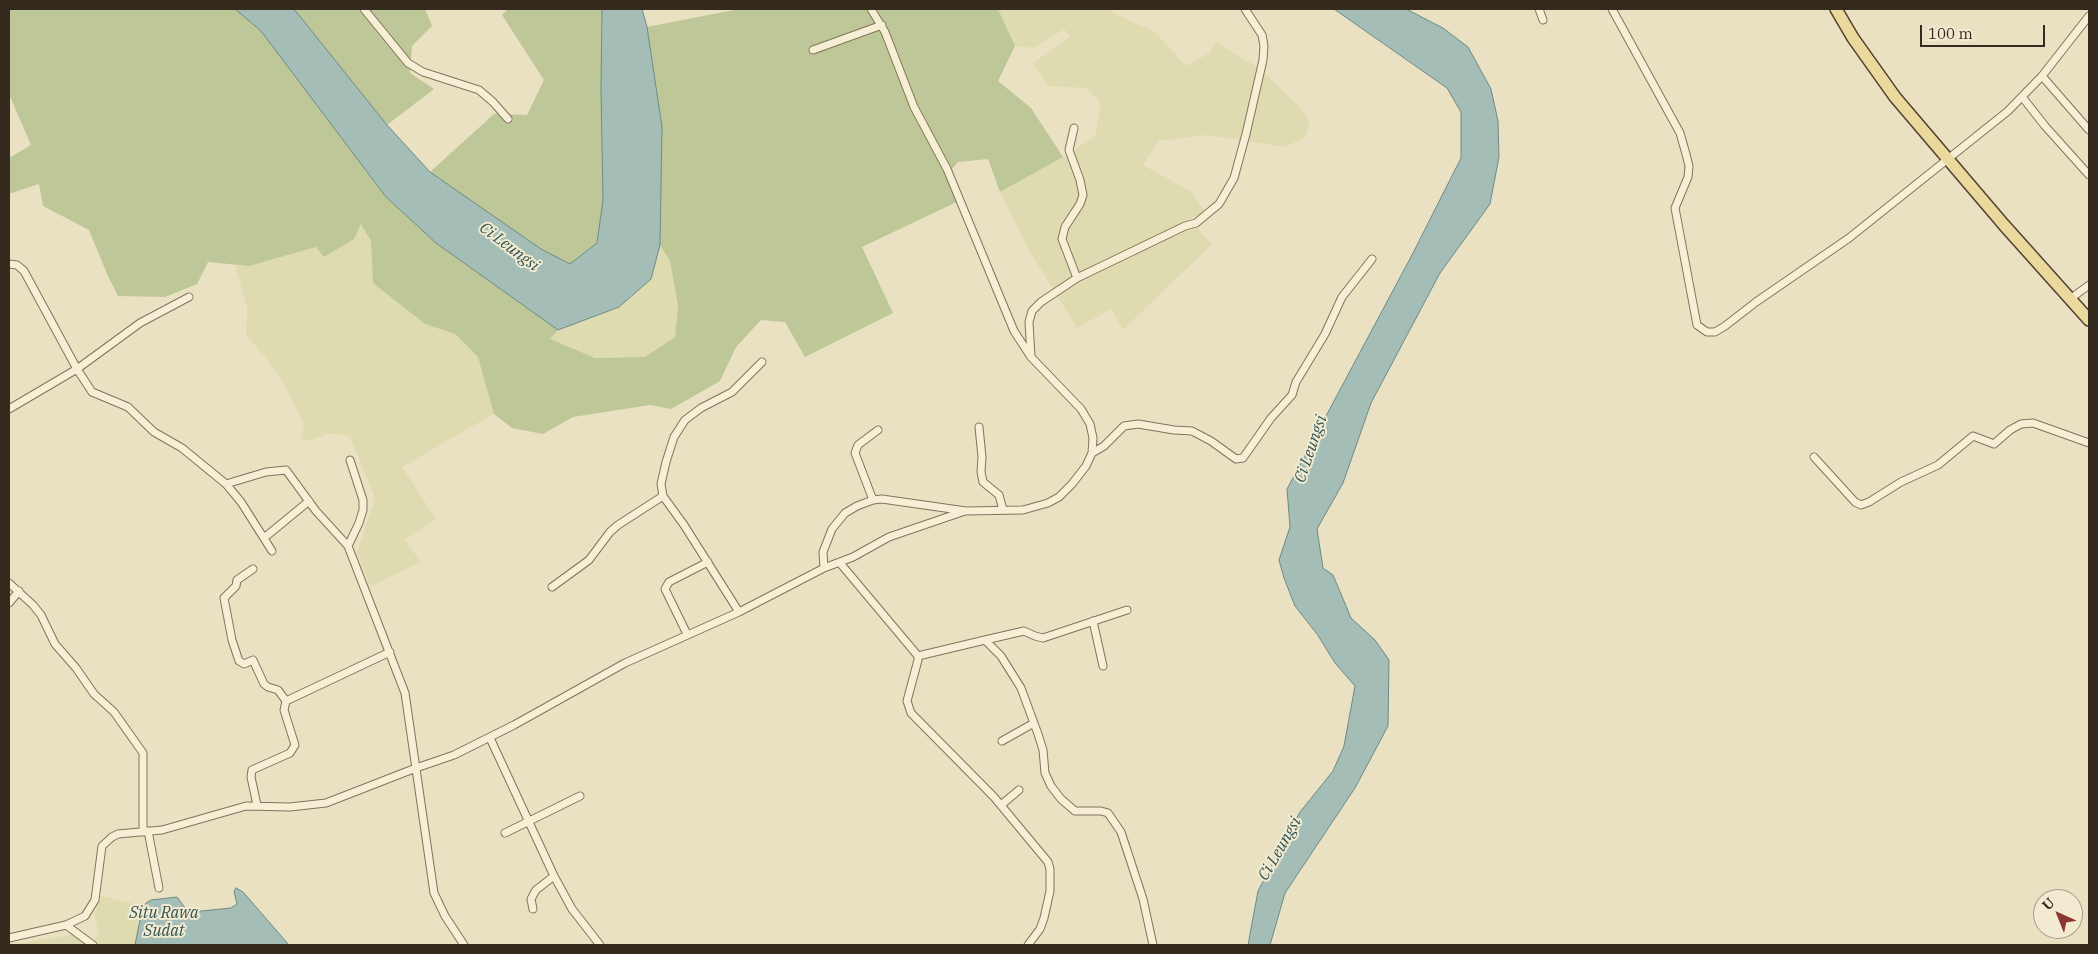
<!DOCTYPE html>
<style>
body{margin:0}
#map{position:relative;width:2098px;height:954px;overflow:hidden;background:#eae1c3;font-family:"IBM Plex Serif",serif}
canvas{display:block}
.frame{position:absolute;inset:0;border:10px solid #342a1e;pointer-events:none}
.north{position:absolute;left:2033px;top:889px;width:50px;height:50px;box-sizing:border-box;background:#f2ebd1;border:1px solid #a69e89;border-radius:50%;rotate:316deg;font-size:14px;font-weight:700;line-height:20px;text-align:center;color:#342a1e}
.north::after{content:'';display:block;margin:auto;width:18px;height:22px;background:#8d3530;clip-path:polygon(50% 0,100% 100%,50% 72%,0 100%)}
.scale{position:absolute;left:1920px;top:25px;width:125px;height:22px;box-sizing:border-box;border:2px solid #342a1e;border-top:0;padding-left:6px;font-size:15px;line-height:18px;white-space:nowrap;color:#342a1e;-webkit-text-stroke:4px #f2ebd1;paint-order:stroke}
</style>
<div id="map">
<canvas width="2098" height="954"></canvas>
<div class="frame"></div>
<div class="north">U</div>
<div class="scale">100 m</div>
</div>
<script>
const context = document.querySelector('canvas').getContext('2d');
context.lineJoin = 'round';
function fill(path, color) { context.fillStyle = color; context.fill(path, 'evenodd'); }
const shape = rows => new Path2D(rows.map(r => 'M' + r).join(''));
function stroke(path, color, width, dash) { context.strokeStyle = color; context.lineWidth = width; context.lineCap = dash ? 'butt' : 'round'; context.setLineDash(dash || []); context.stroke(path); }
function write(font, color, halo, rows, align = 'center') {
  context.font = font + ' "IBM Plex Serif",serif'; context.lineWidth = 4; context.setLineDash([]); context.textBaseline = 'middle'; context.strokeStyle = halo; context.fillStyle = color; for (const [text, x, y, turn = 0] of rows) {
    context.save(); context.translate(x, y); context.rotate((+turn || 0) * Math.PI / 180); context.textAlign = isNaN(turn) ? turn : align; if (halo) context.strokeText(text, 0, 0); context.fillText(text, 0, 0); context.restore();
  }
}
fill(shape([
 [998,9,1110,9,1112,12,1155,32,1186,66,1209,53,1216,42,1260,69,1296,103,1310,122,1305,138,1285,147,1207,135,1159,141,1143,165,1192,192,1205,212,1189,219,1212,244,1123,330,1111,309,1077,328,1027,247,1000,192,1063,157,1095,136,1101,104,1087,88,1048,86,1033,63,1070,37,1064,29,1034,48,1015,46],
 [361,224,371,241,374,283,425,324,455,334,478,357,494,414,402,467,436,519,405,540,421,562,370,586,357,553,375,498,350,437,329,433,315,439,301,441,304,425,286,387,267,359,246,335,247,308,235,265,249,266,316,247],
 [660,245,670,261,678,306,675,337,645,357,595,358,549,339,558,330,619,307,651,279],
 [102,896,143,906,135,945,9,945,76,934,88,945,99,935,94,914]
]), '#dfdbb1');
fill(shape([
 [9,9,235,9,261,31,386,197,436,243,558,330,550,339,595,358,645,357,675,337,678,306,670,261,660,245,662,127,647,27,739,9,998,9,1015,46,998,81,1031,108,1063,157,1000,192,988,159,958,162,952,169,963,199,862,247,893,313,805,357,785,322,761,320,736,347,720,381,671,409,650,405,573,417,543,434,512,428,494,414,478,357,455,334,425,324,373,283,371,241,361,224,354,239,324,257,316,247,249,266,208,262,197,284,165,297,118,296,107,274,89,230,43,206,39,184,9,194,9,158,31,145,9,94],
 [294,9,425,9,432,26,412,46,410,73,434,89,387,125],
 [508,9,602,9,601,87,603,200,597,243,570,264,541,249,430,172,494,114,527,115,544,80,502,15]
]), '#bec797');
const water = shape([
 [235,9,294,9,387,125,430,172,541,249,570,264,597,243,603,200,601,90,602,9,642,9,647,27,662,127,660,245,651,279,619,307,558,330,436,243,386,197,261,31,235,9],
 [1334,9,1406,9,1443,28,1468,47,1491,89,1498,121,1499,157,1490,204,1440,273,1371,403,1343,483,1317,529,1323,568,1333,575,1351,618,1375,640,1389,660,1388,726,1355,788,1285,893,1270,945,1248,945,1258,891,1300,812,1333,771,1344,746,1355,686,1335,663,1317,634,1295,606,1284,578,1279,560,1290,527,1287,489,1413,253,1461,158,1461,112,1447,88,1334,9],
 [236,888,243,892,289,945,135,945,142,910,146,903,151,900,177,897,186,909,191,912,231,908,237,904,234,891,236,888]
]);
fill(water, '#a4bdb7');
stroke(water, '#6c8a85', 1);
const street = shape([
 [364,9,408,63,423,72,479,90,493,102,508,119],
 [1539,9,1543,20],
 [1612,9,1680,133,1686,154,1689,166,1688,177,1675,208,1697,325,1707,332,1715,332,1725,326,1756,302,1849,238,2008,111,2042,76,2089,16],
 [813,50,882,25],
 [2042,76,2089,130],
 [2023,98,2045,126,2089,175],
 [9,264,17,265,24,271,77,369,92,392,128,407,154,432,182,448,226,484,266,472,286,470,316,511,348,546,405,693,434,893,445,916,464,945],
 [1077,278,1185,226,1196,223,1219,204,1234,178,1246,134,1263,60,1264,46,1262,35,1245,9],
 [2070,299,2089,285],
 [1031,357,1029,322,1032,311,1041,302,1077,278,1062,239,1065,227,1080,204,1083,195,1080,180,1069,150,1074,128],
 [9,409,77,369,140,323,189,297],
 [979,427,982,457,981,472,983,482,999,495,1003,510],
 [1092,453,1104,446,1124,426,1138,424,1174,430,1192,431,1211,441,1236,459,1243,458,1271,418,1292,395,1296,382,1325,334,1342,297,1372,259],
 [1814,457,1855,502,1861,505,1869,502,1901,482,1938,465,1973,436,1994,444,2010,430,2021,424,2033,423,2089,443],
 [226,484,241,502,272,551],
 [873,500,855,453,858,445,878,430],
 [264,538,309,501],
 [348,546,359,523,363,510,363,500,350,460],
 [840,563,918,656,918,660,907,701,911,713,994,797,1048,862,1050,869,1050,891,1044,918,1040,929,1028,945],
 [824,568,853,557,889,537,965,511],
 [253,569,237,580,236,586,224,598,232,640,239,661,244,664,253,660,264,684,268,687,278,690,286,701],
 [9,583,33,605,41,615,55,644,76,668,94,694,114,712,143,753,143,832],
 [552,587,589,560,610,532,618,525,663,496],
 [9,603,19,591],
 [739,612,684,525,663,496,661,484,666,462,674,437,685,420,701,408,732,392,762,362],
 [1093,621,1103,666],
 [687,634,665,589,669,582,708,562],
 [985,640,1024,631,1035,636,1043,638,1127,610],
 [918,656,985,640,1001,656,1021,688,1038,734,1043,750,1045,773,1051,786,1061,799,1075,811,1101,811,1108,813,1121,832,1143,899,1153,945],
 [490,738,554,876,572,909,600,945],
 [1002,741,1034,723],
 [257,805,251,777,252,770,290,753,295,745,284,710,286,701,390,652],
 [1001,805,1019,790],
 [148,831,159,888],
 [505,833,580,796],
 [533,909,531,899,536,890,554,876],
 [66,925,93,945],
 [9,938,66,925,85,916,95,900,102,846,112,837,118,834,162,830,246,806,290,807,326,803,416,768,454,755,514,725,625,663,739,612,824,568,823,552,832,529,845,513,857,506,873,500,882,499,966,511,1023,510,1048,503,1059,497,1072,484,1086,466,1092,453,1093,438,1090,424,1081,409,1031,357,1014,331,947,169,914,107,885,32,871,9]
]);
const primary = shape([
 [1836,9,1853,38,1895,97,2004,225,2089,320]
]);
stroke(street, '#82735b', 9);
stroke(primary, '#50412f', 14);
stroke(street, '#f6eed5', 7);
stroke(primary, '#ebd89d', 11);
write('italic 16px', '#2e5252', '#f2ebd1', [
 ["Ci Leungsi",509,247,37],
 ["Ci Leungsi",1311,449,-71],
 ["Ci Leungsi",1280,849,-60],
 ["Situ Rawa",164,913],
 ["Sudat",164,931]
]);
</script>
